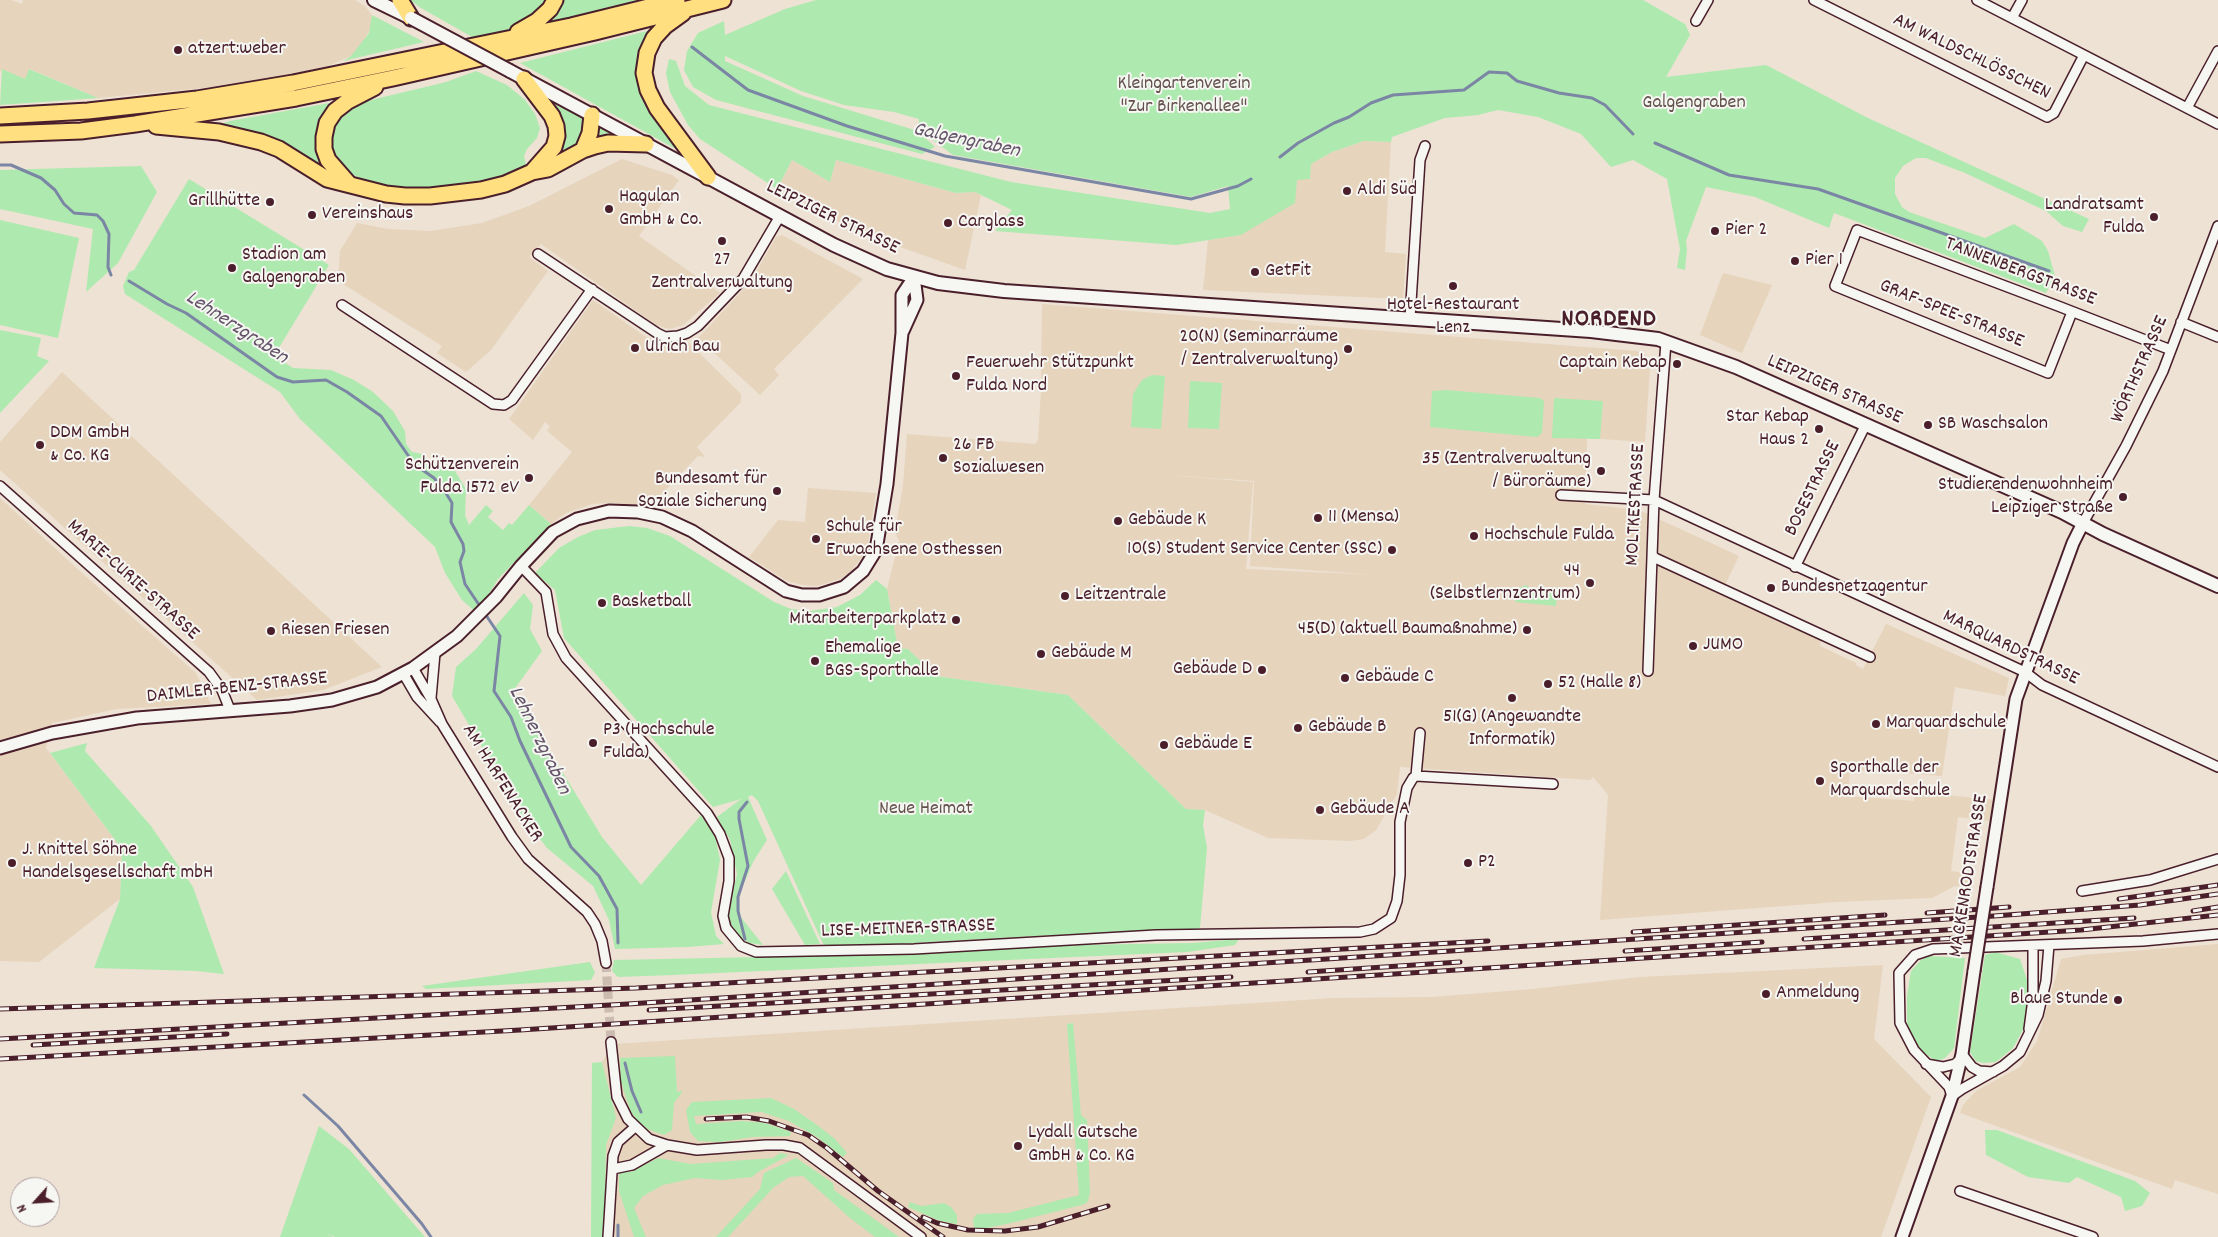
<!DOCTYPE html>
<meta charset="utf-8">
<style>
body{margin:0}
#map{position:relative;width:2218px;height:1237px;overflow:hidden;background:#ede2d3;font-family:Dekko,sans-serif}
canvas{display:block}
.north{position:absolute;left:10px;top:1177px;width:50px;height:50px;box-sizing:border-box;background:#f6f6f2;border:1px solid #b1a0a2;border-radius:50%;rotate:244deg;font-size:14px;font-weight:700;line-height:20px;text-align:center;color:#4a1f2b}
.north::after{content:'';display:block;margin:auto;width:18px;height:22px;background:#4a1f2b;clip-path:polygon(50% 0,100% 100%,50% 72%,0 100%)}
</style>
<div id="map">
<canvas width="2218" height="1237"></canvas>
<div class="north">N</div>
</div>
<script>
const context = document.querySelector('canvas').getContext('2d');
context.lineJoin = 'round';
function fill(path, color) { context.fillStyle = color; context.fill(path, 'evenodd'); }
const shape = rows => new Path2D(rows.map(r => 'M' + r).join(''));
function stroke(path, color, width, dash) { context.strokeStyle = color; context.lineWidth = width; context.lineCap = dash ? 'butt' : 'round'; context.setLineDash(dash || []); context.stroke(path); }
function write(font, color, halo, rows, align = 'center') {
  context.font = font + ' Dekko,sans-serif'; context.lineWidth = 4; context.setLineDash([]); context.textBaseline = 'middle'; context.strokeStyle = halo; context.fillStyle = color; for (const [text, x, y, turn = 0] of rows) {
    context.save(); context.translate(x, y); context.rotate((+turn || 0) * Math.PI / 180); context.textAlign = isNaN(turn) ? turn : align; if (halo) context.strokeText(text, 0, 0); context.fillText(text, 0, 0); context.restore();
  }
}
fill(shape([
 [0,0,11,0,22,4,23,0,355,0,365,6,372,15,372,25,362,44,351,56,328,66,297,73,204,88,98,98,30,69,25,80,2,69,0,72],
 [1364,141,1391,142,1385,252,1406,254,1403,299,1203,290,1208,240,1241,235,1311,164,1332,152],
 [622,159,672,175,679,180,639,236,720,293,683,325,670,329,656,325,541,244,529,257,548,271,491,350,466,372,437,353,442,346,338,281,340,251,357,223,388,229,431,231,482,223,529,206],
 [792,160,830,182,836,160,956,193,975,192,981,195,965,270,858,232,777,189],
 [782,235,863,279,774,369,779,375,760,395,698,338,751,281,776,237],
 [1723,273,1772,285,1742,353,1700,335],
 [593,300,646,337,660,343,675,344,687,341,741,394,741,402,697,447,705,457,698,456,651,505,608,503,592,504,566,513,551,524,529,505,572,452,547,431,550,426,545,422,533,440,509,419],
 [1042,304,1636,351,1645,354,1650,361,1650,367,1645,442,1587,438,1585,504,1639,510,1739,556,1725,585,1803,621,1810,633,1821,639,1820,646,1856,663,1856,665,1863,669,1886,624,2009,678,2005,696,1955,687,1942,776,1901,773,1901,771,1890,770,1890,772,1850,770,1848,796,1914,801,1915,792,1996,800,1991,821,1958,817,1951,871,1969,874,1967,884,1953,887,1932,898,1837,902,1600,920,1608,795,1593,777,1590,780,1400,767,1397,794,1376,830,1364,839,1350,841,1268,838,1205,810,1186,809,1068,695,936,676,908,649,898,648,887,589,899,541,895,532,903,485,907,434,1035,444,1038,440,1041,390],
 [1154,474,1254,481,1250,566,1378,575,1246,569,1253,482],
 [62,372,382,667,323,690,257,700,0,470,0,442],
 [808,488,876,493,868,543,862,557,852,570,840,579,817,586,803,585,787,581,749,557,778,520,805,522],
 [0,498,82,573,196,673,211,704,117,709,52,723,46,748,122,849,120,899,39,962,0,961],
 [2218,944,2218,1194,2175,1180,2172,1189,1960,1113,1963,1105,1976,1091,2020,1067,2037,1041,2061,959,2083,955],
 [1883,965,1874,1039,1931,1097,1881,1237,604,1237,606,1145,614,1103,608,1089,602,1062,614,1044,1334,998,1432,997,1533,989,1639,977]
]), '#e6d4bd');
fill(shape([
 [410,0,550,0,520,25,506,32,474,38,421,8],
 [559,0,654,0,544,26],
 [816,0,1643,0,1685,24,1690,35,1666,77,1766,65,1868,118,2089,219,2082,232,2063,226,2046,211,1965,173,1926,158,1916,158,1903,166,1895,178,1895,194,1902,207,1909,212,1985,238,2014,224,2042,241,2048,251,2055,276,2046,293,1834,213,1829,228,1755,197,1706,187,1686,241,1687,249,1685,270,1677,268,1680,249,1667,179,1633,160,1611,167,1581,134,1538,117,1498,110,1478,115,1445,118,1392,137,1391,142,1364,141,1332,152,1311,164,1310,179,1297,180,1295,203,1241,235,1176,245,995,231,1012,210,975,192,956,193,836,160,830,182,792,160,777,189,700,139,688,125,670,92,666,73,669,59,676,61,685,86,709,105,1011,182,1210,213,1230,209,1228,186,1191,197,953,155,918,129,919,119,894,112,844,105,801,91,725,56,725,61,803,96,918,131,935,147,922,154,716,100,693,87,684,70,687,51,698,33,724,21,725,35,785,9],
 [372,15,424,42,343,61,351,56,369,33],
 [655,29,639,64,685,154,520,63],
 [2,69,25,79,29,69,98,98,0,105],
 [476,71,507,85,525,100,535,114,540,128,537,138,527,149,524,156,526,165,512,173,485,181,440,189,416,190,372,182,350,174,337,161,331,147,330,135,334,122,343,111,363,102,446,82],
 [335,102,330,108,331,173,218,125,230,121],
 [556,105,585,119,582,138,561,157,553,156,554,108],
 [596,124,619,137,593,142],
 [141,166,157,192,118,263,86,292,93,229,0,209,0,170],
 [189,179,329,265,274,356,293,368,331,370,354,380,373,392,393,411,405,431,406,444,412,452,422,454,430,464,446,464,455,471,466,489,465,515,469,525,486,505,493,511,488,517,503,530,509,523,512,525,529,505,551,524,498,579,477,613,462,600,445,573,435,547,300,419,280,392,125,294,123,286,129,272,134,270],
 [0,220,79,238,58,338,0,325],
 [0,330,41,338,37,356,49,361,0,413],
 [1152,375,1165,376,1161,429,1131,427,1133,394,1142,380],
 [1190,381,1222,383,1219,429,1188,428],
 [1446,390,1540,398,1544,401,1542,433,1537,437,1430,427,1432,391],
 [1554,398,1603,401,1600,439,1552,438],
 [629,526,647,528,670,536,774,602,791,609,810,611,837,607,860,595,876,580,887,589,898,648,908,649,936,676,1068,695,1186,809,1205,810,1203,825,1207,848,1200,928,1186,931,1054,935,825,948,758,801,752,795,748,797,767,840,753,862,739,895,740,916,763,945,749,943,738,936,730,925,728,914,737,874,730,840,717,817,741,799,713,807,564,638,555,590,535,573,559,548,578,537,595,530],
 [1526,585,1535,593,1557,592,1556,606,1515,602,1519,588],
 [524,593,533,605,530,629,542,651,513,691,602,837,641,885,701,815,715,836,720,860,711,912,716,936,724,944,688,947,615,949,609,920,593,886,547,848,521,814,452,696,456,667,476,649],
 [87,743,85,751,151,826,193,887,224,974,197,971,94,968,120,899,122,849,50,753],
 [786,871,820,944,805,945,772,889],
 [1239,939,1235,945,1187,952,673,975,618,977,612,971,614,960,907,954,1077,945,1193,943],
 [1995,952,2020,959,2029,986,2026,1024,2013,1048,1996,1062,1983,1063,1976,1061,1970,1052,1985,955],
 [1928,956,1965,958,1954,1048,1945,1058,1936,1061,1923,1052,1911,1036,1907,1023,1907,996,1911,971,1921,960],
 [590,962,595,973,591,980,426,989,422,986],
 [1073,1023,1081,1115,1087,1120,1090,1192,1088,1201,1085,1204,1011,1223,982,1229,974,1228,973,1219,977,1214,1008,1213,1079,1195,1067,1024],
 [675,1056,677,1092,683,1091,674,1103,672,1130,664,1135,647,1129,637,1121,630,1110,621,1081,620,1058],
 [602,1062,616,1118,606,1145,604,1237,591,1237,592,1063],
 [771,1098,794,1109,817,1125,835,1139,847,1153,843,1157,817,1137,789,1121,761,1112,694,1116,696,1124,742,1121,765,1123,791,1132,790,1136,752,1137,721,1142,698,1141,690,1132,686,1110,692,1102],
 [319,1126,349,1149,425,1237,335,1237,326,1233,333,1237,280,1237],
 [1985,1130,1997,1130,2135,1181,2150,1193,2142,1206,2125,1211,2121,1197,2077,1177,2069,1183,2028,1177,1986,1155],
 [780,1153,789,1155,758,1172,752,1177,722,1180,695,1178,663,1185,643,1196,634,1208,646,1237,634,1237,619,1191,619,1171,631,1172,658,1158,691,1164,773,1158],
 [796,1158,833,1183,834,1190,899,1237,875,1237,850,1218,803,1176,789,1177,773,1188,728,1237,716,1237,760,1189,764,1173],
 [910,1202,921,1206,944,1203,951,1207,957,1215,957,1224,940,1221,908,1207]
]), '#aeeaaf');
stroke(shape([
 [692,47,748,90,847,126,945,156,1191,199,1238,186,1251,179],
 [1655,143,1729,175,1818,189,2049,271],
 [1280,157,1298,143,1334,123,1349,117,1371,103,1393,95,1464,90,1489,72,1507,73,1517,81,1559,93,1592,98,1605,105,1633,134],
 [0,165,11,165,41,178,55,190,64,204,74,213,97,215,103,221,109,234,108,267,111,275],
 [129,281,167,304,186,313,277,377,293,382,326,380,347,392,381,416,414,464,434,478,444,490,452,503,451,522,463,544,464,551,460,562,465,584,500,636,494,691,511,717,520,741,571,847,599,876,617,909,618,943],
 [745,939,738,911,738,897,748,866,739,819,739,812,747,802],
 [625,1063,632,1091,641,1112],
 [304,1095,338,1126,422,1224,431,1237],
 [618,1237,618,1225]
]), '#7b86a5', 3);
stroke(shape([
 [606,963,611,1042]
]), '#ccbbb1', 9, [9, 4.5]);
const minor = shape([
 [1814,0,2047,117,2054,113,2084,55],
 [1977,0,2218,124],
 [2012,18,2022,0],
 [1696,21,1708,0],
 [2187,108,2218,51],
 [538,254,657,333,665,337,678,336,687,333,698,326,743,279,780,216],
 [342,305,493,404,504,405,512,400,592,289],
 [2072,312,2048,373,1835,286,1857,230,2058,306,2171,350],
 [1410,318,1420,160,1425,146],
 [2181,322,2218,337],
 [0,486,209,672,222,690,230,710],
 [1561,495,1654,500,2025,672,2042,685,2218,767],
 [2083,523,2126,446,2163,371,2218,226],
 [1652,555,1655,558,1870,657],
 [521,566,546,592,553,634,566,658,707,813,720,834,729,858,729,881,723,916,726,928,741,946,756,952,914,949,1156,935,1360,932,1374,929,1391,918,1397,901,1400,875,1400,822,1407,788,1413,778,1416,776,1553,784],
 [1795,567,1865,426],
 [413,668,431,699,442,724,512,837,528,859,587,912,595,924,602,941,606,963],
 [1648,671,1654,500,1666,342],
 [403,673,417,697,440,722],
 [431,698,435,653],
 [1416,776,1420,733],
 [2082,891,2150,880,2218,859],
 [2049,945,2046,981,2038,1015,2020,1052,2003,1066,1962,1089,1952,1096,1949,1087,1914,1050,1900,1023,1899,973,1915,955,1933,949,2143,941,2218,934],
 [2029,1029,2033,999,2033,946],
 [611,1042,617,1097,628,1119,649,1139,667,1145,697,1150,766,1145,784,1145,800,1148,921,1237],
 [1962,1054,1972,1067,1979,1071,1993,1072],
 [1926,1064,1943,1067,1955,1064,1961,1059],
 [613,1169,632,1165,667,1145],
 [1960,1191,2093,1237],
 [608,1237,613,1156,618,1142,635,1127]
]);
const tertiary = shape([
 [903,331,917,300,914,277],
 [0,748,52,733,137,718,290,706,332,700,377,687,413,668,457,636,496,597,521,566,553,532,577,519,609,511,638,512,662,517,692,531,786,591,802,595,819,595,844,587,863,571,876,550,887,484,902,333,902,295,914,277],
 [1987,887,2016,699,2073,543,2083,523],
 [1902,1237,1952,1096,1962,1054,1974,971]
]);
const secondary = shape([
 [374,0,411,18],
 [510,71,834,245,887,269,938,283,1004,291,1591,331,1658,339,1736,367,2062,512,2103,534,2218,586]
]);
const trunk = shape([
 [400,0,411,18],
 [683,13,665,26,654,38,647,53,644,73,648,90,657,108,708,177],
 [518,32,537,21,550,9,555,0],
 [524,79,552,116,556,126,557,136,554,147,532,172],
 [0,116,88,111,197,99,293,83,571,26,677,0],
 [156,126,219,132,261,142,279,149,327,179,386,194,405,196,430,196,481,190,505,184,532,172,548,169,583,150,595,146,608,143,646,144],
 [0,134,81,131,135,124,296,98,393,78,595,32,723,0],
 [583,150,590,133,592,115],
 [349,184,328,160,324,149,324,137,327,123,335,111,348,101,375,87]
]);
stroke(minor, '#4a1f2b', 12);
stroke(tertiary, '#4a1f2b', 15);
stroke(secondary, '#4a1f2b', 16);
stroke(trunk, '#4a1f2b', 19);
stroke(minor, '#f6f6f2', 9);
stroke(tertiary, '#f6f6f2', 11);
stroke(secondary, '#f6f6f2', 12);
stroke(trunk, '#ffdf80', 15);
const rail = shape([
 [2119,899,2218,885],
 [2193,911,2218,907],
 [1927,913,2009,907],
 [1633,932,1885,915],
 [1804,939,2134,918],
 [1625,951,1762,942],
 [1308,972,1460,962],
 [0,1009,636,988,1488,941],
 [649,1010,1231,977],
 [0,1039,628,1004,1994,916,2140,905,2218,894],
 [33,1045,227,1034],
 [0,1059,520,1030,2081,930,2218,915],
 [706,1119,746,1117,769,1121,808,1135,827,1148,878,1191,943,1237],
 [923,1217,937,1223,968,1230,1005,1231,1038,1227,1108,1206]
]);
stroke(rail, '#4a1f2b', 5);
stroke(rail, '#f6f6f2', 3, [9]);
const tertiaryBridge = shape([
 [1974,971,1987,887]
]);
const secondaryBridge = shape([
 [411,18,510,71]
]);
stroke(tertiaryBridge, '#4a1f2b', 15, []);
stroke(secondaryBridge, '#4a1f2b', 16, []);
stroke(tertiaryBridge, '#f6f6f2', 11);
stroke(secondaryBridge, '#f6f6f2', 12);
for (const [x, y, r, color] of [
 [178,50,5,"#4a1f2b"],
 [1347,191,5,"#4a1f2b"],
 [270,202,5,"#4a1f2b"],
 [609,209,5,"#4a1f2b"],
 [312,215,5,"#4a1f2b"],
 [2154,217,5,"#4a1f2b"],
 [948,223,5,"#4a1f2b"],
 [1715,231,5,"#4a1f2b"],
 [722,241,5,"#4a1f2b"],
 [1795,261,5,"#4a1f2b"],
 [232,268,5,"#4a1f2b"],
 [1255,272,5,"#4a1f2b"],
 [1453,286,5,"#4a1f2b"],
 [635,348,5,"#4a1f2b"],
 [1348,349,5,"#4a1f2b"],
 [1677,364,5,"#4a1f2b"],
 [956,376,5,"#4a1f2b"],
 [1928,425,5,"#4a1f2b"],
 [1819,429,5,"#4a1f2b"],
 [40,445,5,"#4a1f2b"],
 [943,458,5,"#4a1f2b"],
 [1601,471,5,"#4a1f2b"],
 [529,478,5,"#4a1f2b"],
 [777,491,5,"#4a1f2b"],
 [2123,497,5,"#4a1f2b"],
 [1318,518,5,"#4a1f2b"],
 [1118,521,5,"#4a1f2b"],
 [1474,536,5,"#4a1f2b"],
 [816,539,5,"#4a1f2b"],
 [1392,550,5,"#4a1f2b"],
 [1590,583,5,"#4a1f2b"],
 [1771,588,5,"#4a1f2b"],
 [1065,596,5,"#4a1f2b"],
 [602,603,5,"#4a1f2b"],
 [956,620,5,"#4a1f2b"],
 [1527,630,5,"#4a1f2b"],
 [271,631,5,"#4a1f2b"],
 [1693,646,5,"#4a1f2b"],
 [1041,654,5,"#4a1f2b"],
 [815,661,5,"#4a1f2b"],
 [1262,670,5,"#4a1f2b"],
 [1345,678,5,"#4a1f2b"],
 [1548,684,5,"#4a1f2b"],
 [1512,698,5,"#4a1f2b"],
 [1876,724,5,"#4a1f2b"],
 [1298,728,5,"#4a1f2b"],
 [593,743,5,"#4a1f2b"],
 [1164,745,5,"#4a1f2b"],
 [1820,781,5,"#4a1f2b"],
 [1320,810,5,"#4a1f2b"],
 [12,863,5,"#4a1f2b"],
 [1468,863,5,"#4a1f2b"],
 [1766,994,5,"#4a1f2b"],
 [2118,1000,5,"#4a1f2b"],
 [1018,1146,5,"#4a1f2b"]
]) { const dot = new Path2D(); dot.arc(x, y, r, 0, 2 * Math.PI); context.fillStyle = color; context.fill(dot); stroke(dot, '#f6f6f2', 2); }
write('20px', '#4a1f2b', '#f6f6f2', [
 ["atzert:weber",188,50],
 ["Aldi Süd",1357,191],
 ["Hagulan",619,198],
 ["GmbH & Co.",619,221],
 ["Grillhütte",260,202,"right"],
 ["Landratsamt",2144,206,"right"],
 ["Fulda",2144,229,"right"],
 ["Vereinshaus",322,215],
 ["Carglass",958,223],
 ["Pier 2",1725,231],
 ["Stadion am",242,256],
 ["Galgengraben",242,279],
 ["27",722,261,"center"],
 ["Zentralverwaltung",722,284,"center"],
 ["Pier 1",1805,261],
 ["GetFit",1265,272],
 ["Hotel-Restaurant",1453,306,"center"],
 ["Lenz",1453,329,"center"],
 ["20(N) (Seminarräume",1338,338,"right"],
 ["/ Zentralverwaltung)",1338,361,"right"],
 ["Ulrich Bau",645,348],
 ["Feuerwehr Stützpunkt",966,364],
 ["Fulda Nord",966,387],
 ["Captain Kebap",1667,364,"right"],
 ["Star Kebap",1809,418,"right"],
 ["Haus 2",1809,441,"right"],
 ["SB Waschsalon",1938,425],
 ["DDM GmbH",50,434],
 ["& Co. KG",50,457],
 ["26 FB",953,446],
 ["Sozialwesen",953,469],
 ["35 (Zentralverwaltung",1591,460,"right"],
 ["/ Büroräume)",1591,483,"right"],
 ["Schützenverein",519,466,"right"],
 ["Fulda 1572 eV",519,489,"right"],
 ["Bundesamt für",767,480,"right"],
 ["Soziale Sicherung",767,503,"right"],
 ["Studierendenwohnheim",2113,486,"right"],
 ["Leipziger Straße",2113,509,"right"],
 ["11 (Mensa)",1328,518],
 ["Gebäude K",1128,521],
 ["Schule für",826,528],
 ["Erwachsene Osthessen",826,551],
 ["Hochschule Fulda",1484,536],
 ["10(S) Student Service Center (SSC)",1382,550,"right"],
 ["44",1580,572,"right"],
 ["(Selbstlernzentrum)",1580,595,"right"],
 ["Bundesnetzagentur",1781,588],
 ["Leitzentrale",1075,596],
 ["Basketball",612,603],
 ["Mitarbeiterparkplatz",946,620,"right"],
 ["45(D) (aktuell Baumaßnahme)",1517,630,"right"],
 ["Riesen Friesen",281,631],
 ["JUMO",1703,646],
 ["Ehemalige",825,649],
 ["BGS-Sporthalle",825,672],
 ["Gebäude M",1051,654],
 ["Gebäude D",1252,670,"right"],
 ["Gebäude C",1355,678],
 ["52 (Halle 8)",1558,684],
 ["51(G) (Angewandte",1512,718,"center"],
 ["Informatik)",1512,741,"center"],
 ["Marquardschule",1886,724],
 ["Gebäude B",1308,728],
 ["P3 (Hochschule",603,731],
 ["Fulda)",603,754],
 ["Gebäude E",1174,745],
 ["Sporthalle der",1830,769],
 ["Marquardschule",1830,792],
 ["Gebäude A",1330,810],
 ["J. Knittel Söhne",22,851],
 ["Handelsgesellschaft mbH",22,874],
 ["P2",1478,863],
 ["Anmeldung",1776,994],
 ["Blaue Stunde",2108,1000,"right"],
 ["Lydall Gutsche",1028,1134],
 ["GmbH & Co. KG",1028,1157]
], 'left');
write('20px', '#4a1f2b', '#f6f6f2', [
 ["AM WALDSCHLÖSSCHEN",1971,58,26],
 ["LEIPZIGER STRASSE",832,219,26],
 ["TANNENBERGSTRASSE",2020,273,21],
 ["GRAF-SPEE-STRASSE",1951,315,22],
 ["WÖRTHSTRASSE",2141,370,-66],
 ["LEIPZIGER STRASSE",1834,391,24],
 ["BOSESTRASSE",1814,489,-64],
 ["MOLTKESTRASSE",1637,505,-87],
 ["MARIE-CURIE-STRASSE",132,581,42],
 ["MARQUARDSTRASSE",2010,649,26],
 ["DAIMLER-BENZ-STRASSE",237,689,-6],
 ["AM HARFENACKER",501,784,58],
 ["MACKENRODTSTRASSE",1970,876,-81],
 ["LISE-MEITNER-STRASSE",908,930,-2]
]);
write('20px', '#63524c', '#f6f6f2', [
 ["Kleingartenverein",1184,85],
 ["\"Zur Birkenallee\"",1184,108],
 ["Galgengraben",1694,104],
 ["Neue Heimat",926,810]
]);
write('italic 21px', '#635368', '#f6f6f2', [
 ["Galgengraben",966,142,12],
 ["Lehnerzgraben",236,329,33],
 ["Lehnerzgraben",538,741,64]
]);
context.letterSpacing = '1px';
write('bold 25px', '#4a1f2b', '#f6f6f2', [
 ["NORDEND",1609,322]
]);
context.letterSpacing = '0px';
</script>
